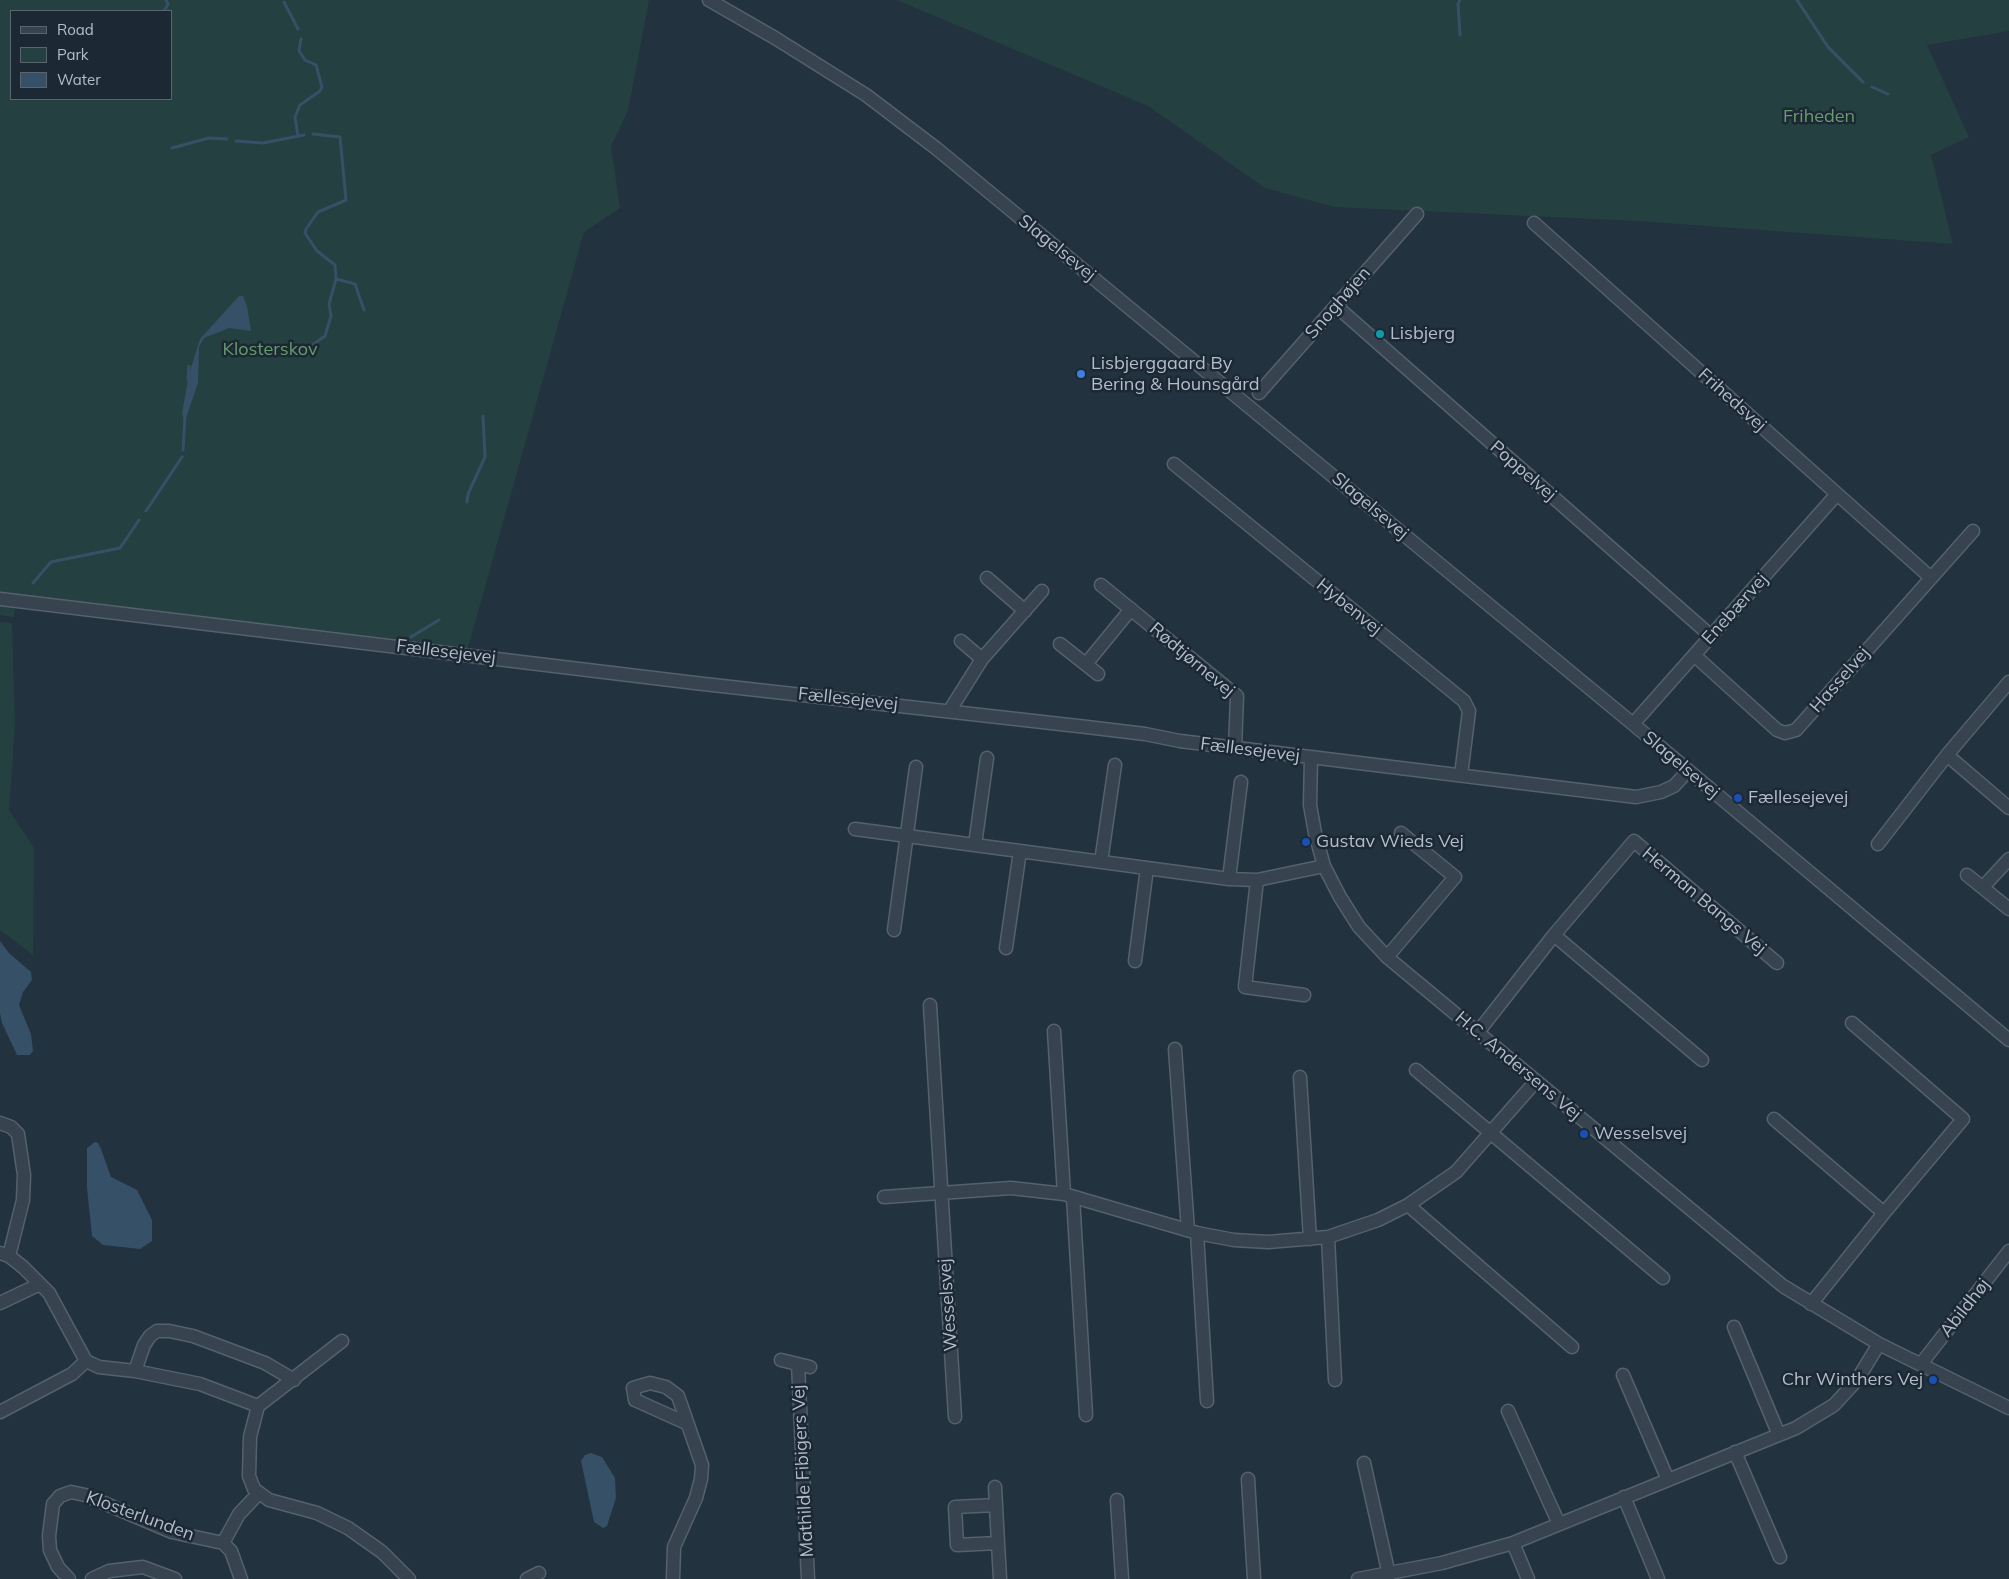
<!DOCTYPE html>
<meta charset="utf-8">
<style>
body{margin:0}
#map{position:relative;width:2009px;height:1579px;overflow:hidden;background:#22323f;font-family:Mulish,sans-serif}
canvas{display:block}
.legend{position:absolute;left:10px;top:10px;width:162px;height:90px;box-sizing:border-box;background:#1c2833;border:1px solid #58646f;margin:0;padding:6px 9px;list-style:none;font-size:15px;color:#b2beca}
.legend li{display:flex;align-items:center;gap:10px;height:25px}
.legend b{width:25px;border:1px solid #58646f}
</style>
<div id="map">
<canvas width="2009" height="1579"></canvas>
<ul class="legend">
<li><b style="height:6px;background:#37434f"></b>Road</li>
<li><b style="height:14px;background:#244040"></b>Park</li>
<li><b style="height:14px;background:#355067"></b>Water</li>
</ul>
</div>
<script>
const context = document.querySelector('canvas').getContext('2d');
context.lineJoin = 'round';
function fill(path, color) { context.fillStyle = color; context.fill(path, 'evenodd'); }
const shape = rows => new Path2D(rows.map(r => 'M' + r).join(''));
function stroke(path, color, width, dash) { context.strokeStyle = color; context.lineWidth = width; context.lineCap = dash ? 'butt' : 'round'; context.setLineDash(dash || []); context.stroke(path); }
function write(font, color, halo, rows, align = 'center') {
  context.font = font + ' Mulish,sans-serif'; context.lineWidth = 5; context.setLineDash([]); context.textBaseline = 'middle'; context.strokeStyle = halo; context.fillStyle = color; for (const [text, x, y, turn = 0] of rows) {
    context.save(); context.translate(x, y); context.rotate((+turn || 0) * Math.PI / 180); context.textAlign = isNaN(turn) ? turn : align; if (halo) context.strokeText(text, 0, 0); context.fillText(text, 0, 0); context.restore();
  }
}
fill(shape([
 [0,0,649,0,628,111,611,146,620,208,584,232,468,648,15,597,14,617,0,615],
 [11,11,171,11,171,99,11,99],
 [897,0,2009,0,2009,31,1927,45,1969,137,1931,155,1953,244,1638,221,1334,207,1265,188,1148,106],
 [0,622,12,623,15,727,9,810,34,848,33,955,0,930]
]), '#244040');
fill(shape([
 [239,296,243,296,247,306,251,331,229,328,204,338,199,347,198,383,185,421,182,414,189,374,200,339],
 [0,941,9,953,31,972,32,980,23,992,19,1005,31,1034,33,1051,30,1055,17,1055,2,1023,0,1013],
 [95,1142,98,1143,101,1149,111,1177,137,1190,152,1220,152,1241,140,1249,103,1245,92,1236,87,1188,87,1148],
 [591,1453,602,1457,615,1478,616,1498,607,1526,603,1528,594,1522,581,1461,585,1455]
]), '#355067');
stroke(shape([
 [1460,0,1458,4,1460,35],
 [1797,0,1828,47,1863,82],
 [284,2,298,29],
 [164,11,168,4,166,0],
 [1872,87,1888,94],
 [298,136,295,117,300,105,320,91,322,87,316,65,305,60,299,51,301,39],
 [236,141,263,143,304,135],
 [172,148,209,138,227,139],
 [336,279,355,284,364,310],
 [279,346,304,351,325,336,331,316,329,304,336,279,335,265,317,251,305,233,306,229,318,212,346,200,340,137,313,134],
 [188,380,189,366],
 [183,450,185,416],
 [467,502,468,494,485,457,483,416],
 [146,511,182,457],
 [33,583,51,562,120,548,139,520],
 [411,637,439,620]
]), '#355067', 3);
const minor = shape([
 [709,0,775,38,866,95,937,149,1633,724,2009,1040],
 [1534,223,1930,577],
 [1336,306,1711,636],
 [1259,393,1417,214],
 [1174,464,1464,701,1469,711,1461,775],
 [987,578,1025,611],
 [1101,585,1237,696,1235,748],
 [0,599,695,683,1087,727,1145,734,1180,741,1636,797,1661,792,1674,786,1688,771],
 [961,641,982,659],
 [1060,644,1098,674],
 [1694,655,1777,730,1785,733,1796,730,1973,531],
 [1086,664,1131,609],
 [950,710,982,659,1042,591],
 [1633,724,1837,494],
 [1947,755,2009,808],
 [1311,757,1310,805,1315,833,1324,866,1340,897,1359,927,1387,957,1783,1286,1879,1344,2009,1408],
 [855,829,1229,879,1257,880,1324,866],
 [1878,844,1947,755,2009,682],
 [975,845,987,758],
 [1101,862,1115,765],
 [1967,875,2009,909],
 [1229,879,1241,782],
 [1257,880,1245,987,1304,995],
 [1983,887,2009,859],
 [894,930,916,767],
 [1554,935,1702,1060],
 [1006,948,1020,851],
 [1387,957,1455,877,1401,833],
 [1135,961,1147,868],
 [930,1005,955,1417],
 [1054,1031,1064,1194],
 [1478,1032,1554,935,1634,841,1777,963],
 [1175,1049,1188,1230],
 [1416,1070,1663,1278],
 [1300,1077,1310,1239],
 [1774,1119,1884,1213],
 [0,1123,11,1127,18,1134,24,1175,23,1200,9,1256],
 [884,1197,1011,1188,1064,1194,1197,1233,1234,1240,1268,1242,1328,1237,1378,1220,1408,1205,1456,1172,1536,1081],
 [1073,1197,1086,1415],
 [1408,1205,1572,1347],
 [1197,1233,1207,1401],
 [1328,1237,1335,1380],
 [0,1253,9,1256,23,1267,49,1293,86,1361,99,1367,135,1371,200,1384,258,1406],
 [0,1303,38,1285],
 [1811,1304,1884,1213,1963,1119,1852,1023],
 [1734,1327,1779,1435],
 [342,1341,258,1406,250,1437,249,1476,254,1489,269,1500,317,1513,348,1528,382,1552,409,1579],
 [781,1360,810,1367],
 [798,1364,808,1579],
 [1921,1364,2009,1251],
 [135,1371,144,1345,150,1336,157,1331,169,1331,193,1336,265,1363,294,1380],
 [1623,1375,1668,1480],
 [1508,1411,1559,1524],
 [0,1412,72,1374,86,1361],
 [1735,1452,1780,1557],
 [1364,1463,1389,1575],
 [1248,1479,1254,1579],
 [995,1487,998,1543],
 [1624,1497,1658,1579],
 [1117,1500,1122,1579],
 [996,1505,955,1507,957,1545,998,1543,1000,1579],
 [223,1543,239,1514,258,1494],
 [1513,1543,1528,1579],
 [69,1579,58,1567,50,1550,49,1536,53,1504,60,1496,71,1492,85,1495,172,1532,223,1543,231,1551,241,1579],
 [92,1579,109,1571,143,1567,175,1579],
 [527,1579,539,1573],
 [673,1579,674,1547,696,1498,701,1479,702,1465,678,1396,666,1387,650,1383,633,1388,635,1400,686,1423],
 [1358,1579,1442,1563,1513,1543,1796,1428,1834,1405,1857,1380,1879,1344]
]);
stroke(minor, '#55616c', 15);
stroke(minor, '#37434f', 12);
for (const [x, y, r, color] of [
 [1380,334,5,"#0f9aa8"],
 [1081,374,5,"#3f7fe0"],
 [1738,798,5,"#1a4fb4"],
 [1306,842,5,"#1a4fb4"],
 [1584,1134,5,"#1a4fb4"],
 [1933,1380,5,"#1a4fb4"]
]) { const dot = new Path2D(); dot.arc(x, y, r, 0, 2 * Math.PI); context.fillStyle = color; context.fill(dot); stroke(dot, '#1c2833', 2); }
write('18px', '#689c6e', '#1c2833', [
 ["Friheden",1819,117],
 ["Klosterskov",270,350]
]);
write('18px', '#b2beca', '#1c2833', [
 ["Slagelsevej",1057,248,39],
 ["Snoghøjen",1338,303,-49],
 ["Frihedsvej",1732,400,42],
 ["Poppelvej",1523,471,41],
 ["Slagelsevej",1370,506,40],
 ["Hybenvej",1349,607,39],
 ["Enebærvej",1735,609,-48],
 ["Fællesejevej",446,652,7],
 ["Rødtjørnevej",1192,660,40],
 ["Hasselvej",1840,680,-49],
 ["Fællesejevej",848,699,6],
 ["Fællesejevej",1250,750,7],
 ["Slagelsevej",1681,765,40],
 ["Herman Bangs Vej",1704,901,40],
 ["H.C. Andersens Vej",1518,1066,40],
 ["Wesselsvej",948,1305,-94],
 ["Abildhøj",1965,1308,-52],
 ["Mathilde Fibigers Vej",803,1471,-93],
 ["Klosterlunden",140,1516,20]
]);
write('18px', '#b2beca', '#1c2833', [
 ["Lisbjerg",1390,334],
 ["Lisbjerggaard By",1091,364],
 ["Bering & Hounsgård",1091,385],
 ["Fællesejevej",1748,798],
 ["Gustav Wieds Vej",1316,842],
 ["Wesselsvej",1594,1134],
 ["Chr Winthers Vej",1923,1380,"right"]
], 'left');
</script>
